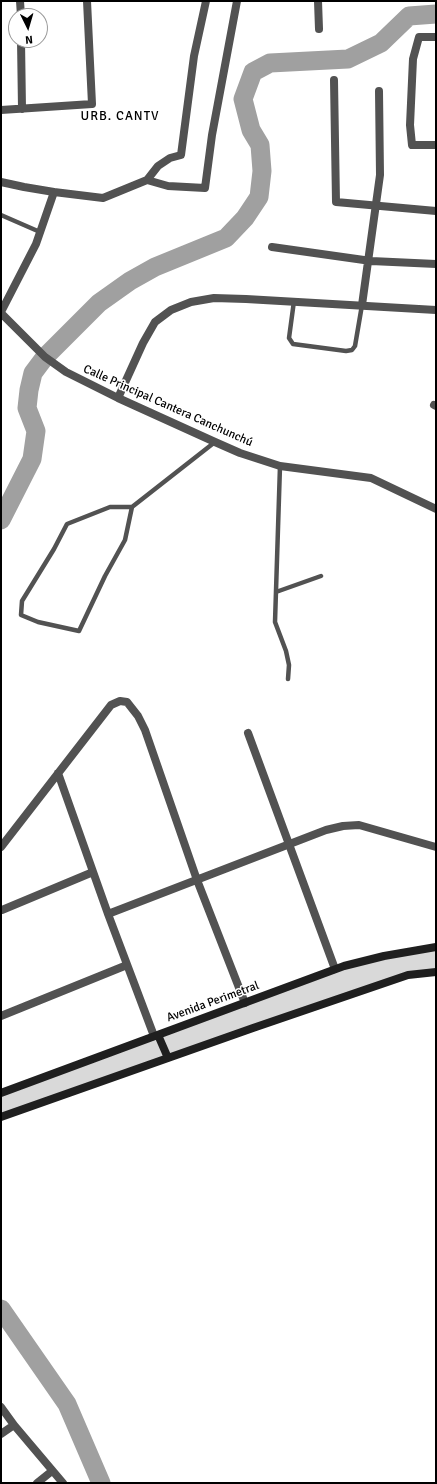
<!DOCTYPE html>
<meta charset="utf-8">
<style>
body{margin:0}
#map{position:relative;width:437px;height:1484px;overflow:hidden;background:#fff;font-family:Signika,sans-serif}
canvas{display:block}
.frame{position:absolute;inset:0;border:2px solid #000;pointer-events:none}
.north{position:absolute;left:8px;top:8px;width:40px;height:40px;box-sizing:border-box;background:#fff;border:1px solid #999;border-radius:50%;rotate:175deg;font-size:11px;font-weight:700;line-height:16px;text-align:center;color:#000}
.north::after{content:'';display:block;margin:auto;width:14px;height:18px;background:#000;clip-path:polygon(50% 0,100% 100%,50% 72%,0 100%)}
</style>
<div id="map">
<canvas width="437" height="1484"></canvas>
<div class="frame"></div>
<div class="north">N</div>
</div>
<script>
const context = document.querySelector('canvas').getContext('2d');
context.lineJoin = 'round';
function fill(path, color) { context.fillStyle = color; context.fill(path, 'evenodd'); }
const shape = rows => new Path2D(rows.map(r => 'M' + r).join(''));
function stroke(path, color, width, dash) { context.strokeStyle = color; context.lineWidth = width; context.lineCap = dash ? 'butt' : 'round'; context.setLineDash(dash || []); context.stroke(path); }
function write(font, color, halo, rows, align = 'center') {
  context.font = font + ' Signika,sans-serif'; context.lineWidth = 3; context.setLineDash([]); context.textBaseline = 'middle'; context.strokeStyle = halo; context.fillStyle = color; for (const [text, x, y, turn = 0] of rows) {
    context.save(); context.translate(x, y); context.rotate((+turn || 0) * Math.PI / 180); context.textAlign = isNaN(turn) ? turn : align; if (halo) context.strokeText(text, 0, 0); context.fillText(text, 0, 0); context.restore();
  }
}
fill(shape([
 [436,947,436,972,408,975,1,1117,1,1093,344,966]
]), '#d9d9d9');
stroke(shape([
 [1,520,32,459,36,431,27,408,29,390,33,373,45,357,99,303,130,281,155,267,226,238,245,218,259,197,262,171,260,145,251,130,243,99,253,72,270,63,348,59,381,43,409,16,436,14],
 [1,1309,67,1404,101,1483]
]), '#a0a0a0', 19);
stroke(shape([
 [1,215,40,232],
 [294,301,289,338,293,344,346,351,352,350,355,346,362,305],
 [280,466,275,622,286,651,289,665,288,679],
 [110,507,132,507,125,540,105,576,79,631,38,622,21,615,22,601,54,549,67,524,110,507],
 [132,507,215,442],
 [276,592,321,576]
]), '#525252', 4.5);
stroke(shape([
 [20,1,21,16],
 [318,1,319,29],
 [436,37,419,37,413,59,410,125,412,145,436,145],
 [21,40,22,109],
 [334,80,336,202,436,211],
 [1,110,92,104,87,1],
 [147,180,158,166,170,158,181,155,194,56,206,1],
 [1,182,24,187,54,192],
 [272,247,371,261,436,264],
 [362,305,380,175,379,91],
 [1,312,36,244,54,192,103,198,147,180,168,186,205,188,212,135,237,1],
 [1,313,45,357,66,372,118,398,215,442,240,453,280,466,371,478,436,509],
 [118,398,143,343,155,322,171,310,191,302,214,298,246,299,436,310],
 [434,405,436,406],
 [248,733,335,969],
 [58,773,108,914,154,1036],
 [1,847,111,705,120,701,127,702,138,716,145,730,197,880,245,1003],
 [2,910,93,872],
 [108,914,326,830,343,826,359,825,436,847],
 [1,1016,127,965],
 [1,1407,14,1425,1,1434],
 [14,1425,63,1483],
 [37,1483,52,1471]
]), '#525252', 8);
stroke(shape([
 [158,1035,168,1058],
 [1,1093,344,966,384,956,436,947],
 [1,1117,253,1028,408,975,436,972]
]), '#1f1f1f', 8);
write('12px', '#000', '#fff', [
 ["Calle Principal Cantera Canchunchú",168,406,24],
 ["Avenida Perimetral",213,1002,-20]
]);
context.letterSpacing = '1px';
write('13px', '#000', '#fff', [
 ["URB. CANTV",120,117]
]);
context.letterSpacing = '0px';
</script>
